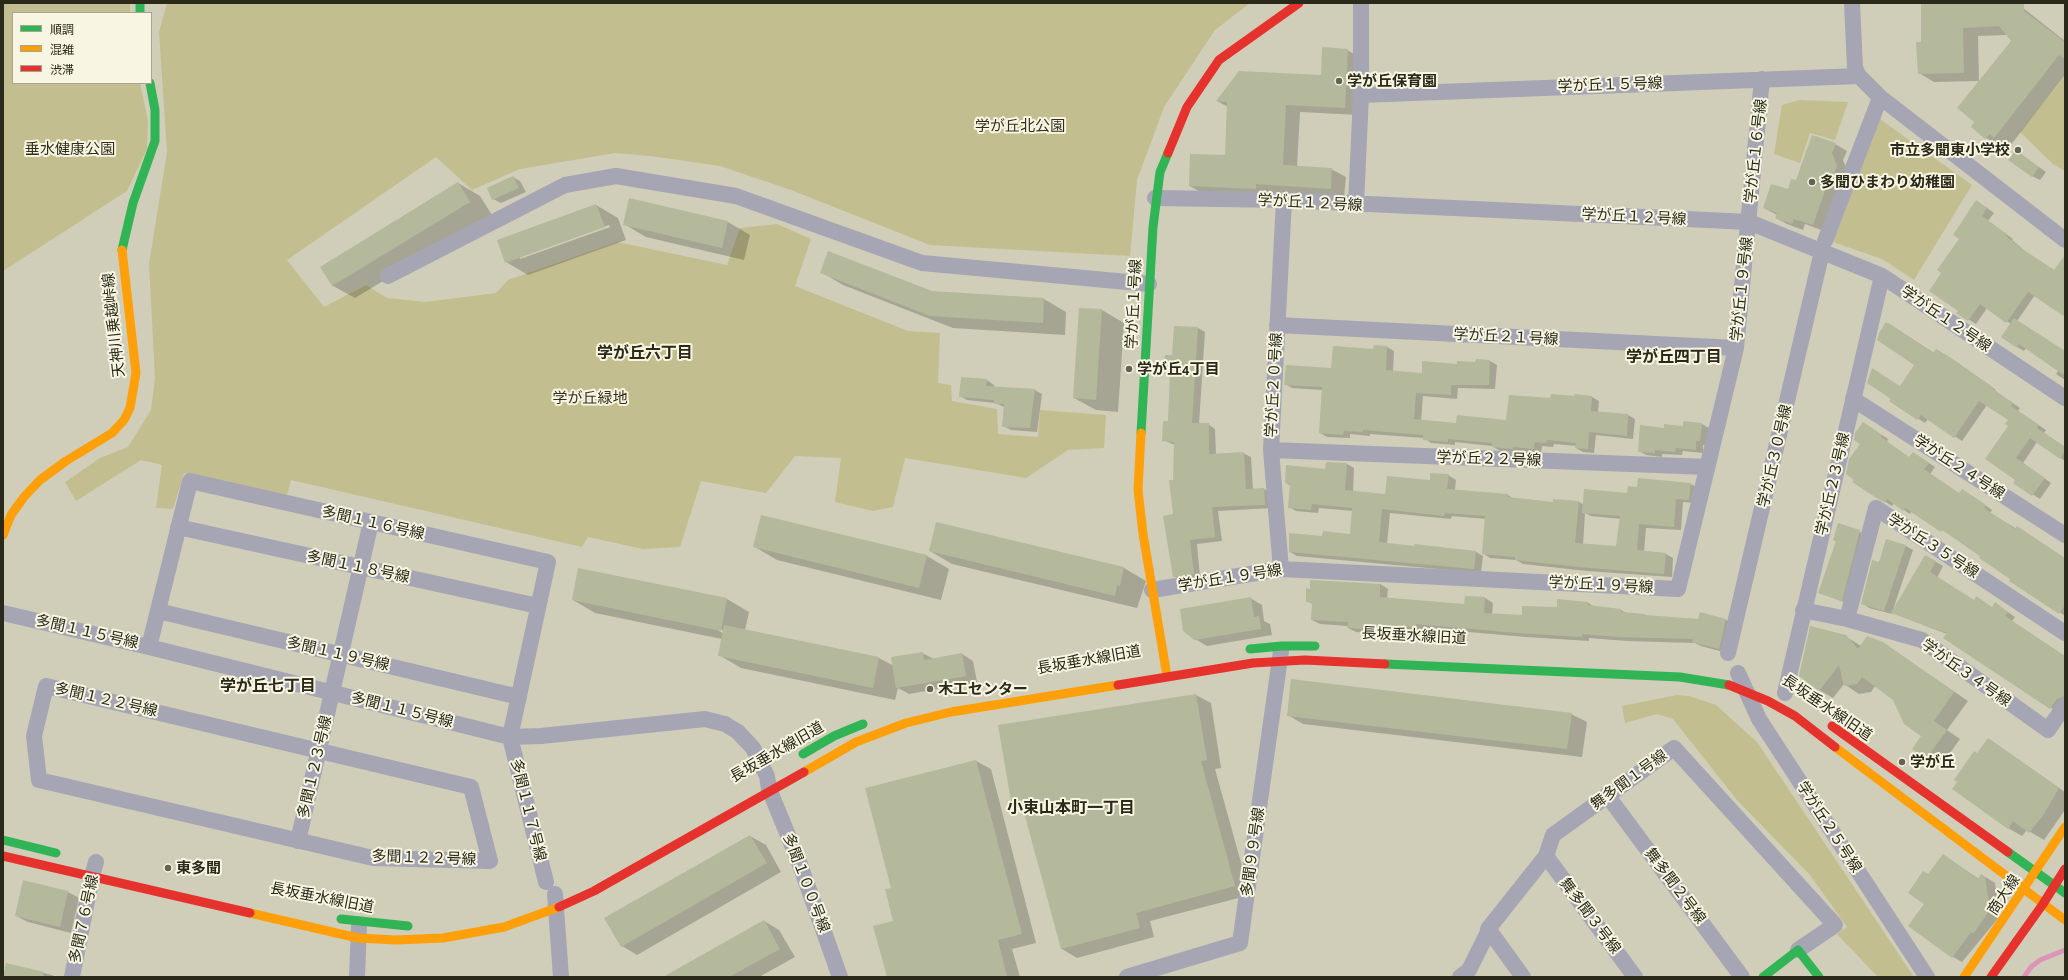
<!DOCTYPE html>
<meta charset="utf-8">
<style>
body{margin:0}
#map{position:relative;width:2068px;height:980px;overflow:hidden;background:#d0ceb8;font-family:"Alegreya Sans","Noto Sans JP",sans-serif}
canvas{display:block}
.frame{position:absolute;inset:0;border:4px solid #2b291a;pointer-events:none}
.legend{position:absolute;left:12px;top:12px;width:140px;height:72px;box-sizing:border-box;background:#f8f6e2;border:1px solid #a6a492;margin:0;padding:5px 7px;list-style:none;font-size:12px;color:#2b291a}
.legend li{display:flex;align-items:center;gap:8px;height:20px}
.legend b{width:20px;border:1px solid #a6a492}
</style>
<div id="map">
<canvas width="2068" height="980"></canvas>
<div class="frame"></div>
<ul class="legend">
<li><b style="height:5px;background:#30b455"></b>順調</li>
<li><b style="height:5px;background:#ff9f0a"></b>混雑</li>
<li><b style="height:5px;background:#e5322d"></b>渋滞</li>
</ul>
</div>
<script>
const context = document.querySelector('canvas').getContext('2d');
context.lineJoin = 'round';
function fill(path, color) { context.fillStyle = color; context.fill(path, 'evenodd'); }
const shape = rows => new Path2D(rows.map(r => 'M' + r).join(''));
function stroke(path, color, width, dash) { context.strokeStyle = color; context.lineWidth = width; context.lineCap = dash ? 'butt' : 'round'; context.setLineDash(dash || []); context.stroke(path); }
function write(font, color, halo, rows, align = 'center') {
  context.font = font + ' "Alegreya Sans","Noto Sans JP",sans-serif'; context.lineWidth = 4; context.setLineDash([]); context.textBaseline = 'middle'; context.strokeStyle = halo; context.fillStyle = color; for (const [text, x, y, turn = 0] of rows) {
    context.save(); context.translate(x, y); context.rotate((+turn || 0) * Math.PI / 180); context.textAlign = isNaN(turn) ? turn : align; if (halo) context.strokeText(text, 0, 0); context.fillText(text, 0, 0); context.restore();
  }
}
fill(shape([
 [3,3,130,3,130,13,13,13,13,83,140,83,148,121,147,149,127,191,3,271],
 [167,3,1250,3,1215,30,1164,107,1137,180,1130,256,930,245,791,190,720,166,650,156,615,153,520,169,472,190,436,157,287,260,324,307,366,285,387,298,426,302,496,293,508,280,617,242,727,265,740,228,777,224,811,239,795,286,908,331,940,333,938,383,951,385,952,401,997,409,998,434,1038,437,1040,410,1106,415,1104,448,1068,450,1026,478,905,458,893,507,873,511,835,502,841,458,795,456,766,493,701,481,680,547,643,549,588,537,582,547,291,480,287,495,184,473,173,509,156,508,162,465,141,460,76,501,65,482,100,458,128,447,151,410,155,378,149,264,167,152,159,32],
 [2065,76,2065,171,2053,164,2020,132],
 [1800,100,1848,102,1835,140,1810,133,1800,163,1774,154,1782,105],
 [1880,119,1972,185,1914,280,1882,259,1833,242],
 [1677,695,1689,696,1716,705,1757,742,1914,977,1878,977,1837,934,1847,927,1810,875,1737,800,1673,719,1657,714,1625,723,1622,706]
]), '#c3be8f');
fill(shape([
 [1976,3,2032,3,2018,4,2065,41,2065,75,2010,146,2005,143,2001,146,1986,138,2012,41,2007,35,1978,36,1979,81,1934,82,1919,73,1922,43],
 [1347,50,1361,58,1359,115,1300,112,1297,167,1331,169,1346,177,1344,197,1204,194,1190,186,1226,156,1228,107,1217,101,1239,72,1322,76],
 [1835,144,1847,151,1843,160,1848,172,1824,231,1805,224,1803,230,1787,224,1776,218,1777,215,1764,208,1788,191],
 [2023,156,2046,172,2040,180,2032,176],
 [513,177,520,181,526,192,501,203,493,199],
 [458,183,480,196,492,215,355,298,333,286,322,267],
 [596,205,618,218,626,240,528,275,506,262],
 [609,225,610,227,520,259,520,257],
 [1983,205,1994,213,1988,221,2013,239,2012,240,2025,251,2055,271,2065,256,2065,316,2035,295,2017,321,2064,351,2065,380,2056,374,2059,370,2026,348,2024,351,2017,347,2011,324,1987,308,1976,324,1958,313],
 [728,222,750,235,744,260,646,237,624,224],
 [821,272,932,292,1044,299,1066,312,1065,335,953,328,843,285],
 [1080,309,1102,310,1124,323,1118,412,1096,410,1074,398],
 [1888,323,1934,353,1955,361,1996,390,1995,391,2020,408,2018,411,2046,430,2044,433,2065,447,2065,461,2037,442,2023,463,2051,483,2040,499,2015,483,2017,480,2009,420,1987,405,1962,441,1928,419,1925,423,1891,401,1892,399,1873,369,1900,387,1915,365],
 [1198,328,1205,332,1199,424,1208,424,1215,429,1216,455,1243,453,1251,457,1253,490,1264,489,1271,493,1272,508,1218,511,1222,541,1197,544,1200,577,1181,581,1174,576,1175,445,1163,440,1169,422,1171,377,1165,373,1173,356],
 [1387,347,1394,351,1393,372,1423,374,1457,365,1476,363,1477,360,1490,361,1497,365,1495,389,1458,388,1457,399,1423,396,1421,421,1457,424,1507,421,1551,399,1551,395,1592,397,1599,401,1598,412,1628,415,1635,419,1633,439,1596,435,1594,453,1583,452,1576,448,1577,446,1554,444,1553,447,1542,446,1541,453,1520,451,1520,452,1500,451,1492,446,1455,442,1455,445,1431,443,1424,438,1370,434,1370,436,1350,434,1350,438,1327,437,1320,433,1322,390,1292,388,1285,384,1332,369],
 [987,380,994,385,994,388,1035,390,1042,394,1037,432,1011,430,1003,426,1004,407,995,403,967,400,960,396],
 [1702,424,1709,428,1708,445,1703,445,1703,453,1683,451,1682,455,1662,454,1662,457,1646,455,1639,451,1664,429],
 [1870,427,1888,439,1887,442,1910,458,1920,457,1935,467,1930,474,1960,494,1969,494,1992,510,1990,513,2065,558,2065,616,1949,534,1912,511,1910,514,1894,503,1892,506,1879,498,1861,444],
 [1347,464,1354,468,1353,492,1386,495,1448,475,1456,480,1455,490,1508,495,1514,499,1554,503,1579,502,1584,505,1628,494,1638,488,1691,484,1698,488,1696,503,1683,502,1681,530,1646,528,1644,552,1666,554,1673,558,1672,577,1587,571,1523,564,1516,560,1490,558,1483,553,1486,519,1452,516,1451,519,1390,513,1387,544,1476,552,1483,556,1481,573,1297,556,1290,552,1323,537,1351,535,1353,511,1319,508,1318,513,1296,511,1289,507,1291,486,1286,483],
 [1585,513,1591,516,1621,519,1617,548,1583,545],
 [937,523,1124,568,1146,581,1137,608,952,564,930,551],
 [1839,524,1867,535,1849,604,1820,593,1837,542,1834,540],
 [1906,546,1913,550,1893,610,1926,556,1943,566,1937,578,1974,601,1992,608,2002,608,2015,617,2012,621,2065,657,2065,705,2059,713,1944,638,1947,634,1892,613,1892,614,1869,608,1862,603,1880,563],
 [755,547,927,556,949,569,941,600,777,560],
 [579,569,727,599,749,612,745,630,879,658,894,666,922,653,934,659,962,654,973,661,977,682,909,694,898,688,895,700,741,668,719,655,722,639,595,613,573,600],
 [717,627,724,631,724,634,716,629],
 [1380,584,1388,589,1387,599,1465,605,1485,598,1493,603,1492,615,1523,616,1588,603,1595,607,1621,610,1628,614,1648,617,1699,620,1700,613,1726,620,1734,624,1727,653,1701,646,1695,643,1627,641,1589,638,1589,641,1526,637,1423,628,1423,631,1386,629,1386,634,1356,632,1348,628,1348,626,1320,624,1312,620,1313,604,1307,601],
 [1250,598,1262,605,1264,621,1270,624,1272,635,1207,646,1195,639],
 [1845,636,1861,646,1883,643,1968,701,1947,730,1960,739,1941,766,1913,749,1923,736,1894,699,1875,686,1871,692,1859,694,1844,684,1833,698,1819,690],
 [1196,695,1211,703,1221,768,1215,769,1250,895,1150,921,1154,937,1077,958,1062,949,1026,814,1013,807,999,726],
 [1571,714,1587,722,1582,757,1303,724,1288,715],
 [1989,739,2065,792,2065,810,2044,840,2027,830,2022,836,2008,828,1978,754],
 [976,761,991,769,1036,943,1012,949,1020,977,888,977,895,922,893,888],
 [750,836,766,845,781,872,637,955,622,946],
 [1943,855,1979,879,1982,875,1995,883,2000,916,1962,962,1953,957,1926,903,1929,875],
 [68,892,79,898,71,933,28,922,16,916],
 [764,921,779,930,795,957,759,977,665,977],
 [7,964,52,975,55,977,4,977]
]), '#0003');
stroke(shape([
 [2024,977,2031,967,2040,960,2065,950]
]), '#db95b9', 5);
fill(shape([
 [1921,3,2024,3,2024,11,2065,42,2065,59,2059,55,1994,138,1990,134,1985,139,1971,127,1974,122,1957,108,2011,41,1999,26,1963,28,1964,73,1918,74,1916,42,1921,42],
 [1322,47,1348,49,1345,108,1286,105,1283,165,1332,168,1331,189,1256,184,1256,189,1189,186,1190,154,1225,155,1227,102,1216,101,1239,71,1321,75],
 [1812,135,1836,143,1832,153,1837,166,1833,176,1829,179,1813,225,1794,219,1792,224,1775,218,1777,213,1763,208,1771,184,1788,189,1791,179,1796,180],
 [2016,150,2039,167,2032,177,2008,160],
 [513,176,519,188,492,200,487,188],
 [458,182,470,202,332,286,320,267],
 [629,198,728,221,722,248,623,225],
 [1976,200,1987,208,1982,216,2007,234,2006,236,2018,246,2054,270,2065,255,2065,317,2028,292,2006,323,1980,304,1968,321,1956,313,1958,311,1929,291,1941,273,1937,270,1959,239,1953,235],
 [596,204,605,227,505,263,497,240],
 [828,251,932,291,1044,298,1043,323,930,316,820,273],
 [1079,308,1102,309,1096,400,1073,398],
 [2014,318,2065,351,2065,376,2019,344,2017,348,2001,337],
 [1886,322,1933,353,1936,349,1948,356,1990,385,1989,386,2013,403,2011,406,2039,425,2037,428,2065,447,2065,451,2060,459,2030,438,2016,458,2045,478,2032,496,2013,483,2015,480,1985,459,2008,426,2005,424,2008,420,1979,401,1954,438,1921,415,1917,420,1889,401,1891,399,1867,383,1872,368,1900,386,1914,365,1877,340,1879,333],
 [1174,326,1198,327,1192,423,1209,423,1209,454,1244,452,1246,489,1264,488,1265,505,1212,507,1215,537,1190,540,1194,574,1173,577,1163,516,1173,514,1169,480,1173,480,1174,442,1162,441,1163,421,1168,421,1170,374,1164,374,1165,355,1172,355],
 [1374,345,1387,346,1386,370,1422,373,1422,361,1457,364,1457,361,1475,362,1476,359,1490,360,1489,385,1451,385,1451,395,1416,393,1414,419,1456,423,1457,415,1506,420,1509,395,1550,398,1551,394,1574,396,1574,394,1592,396,1591,411,1628,414,1627,436,1589,432,1588,449,1575,448,1576,443,1547,440,1546,443,1535,442,1534,449,1513,447,1513,449,1492,447,1492,443,1448,439,1448,442,1423,440,1423,435,1363,430,1363,432,1344,431,1343,435,1319,433,1322,387,1284,385,1286,365,1331,368,1333,346,1373,349],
 [961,377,987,379,986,386,1035,389,1030,428,1002,427,1004,404,994,404,994,400,959,397],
 [1683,421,1702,423,1700,441,1696,441,1696,450,1676,448,1675,452,1655,450,1655,453,1638,452,1640,425,1664,428,1664,424,1683,426],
 [1863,422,1882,435,1881,437,1909,457,1913,452,1929,463,1924,469,1940,480,1959,493,1962,489,1986,505,1984,508,2015,529,2017,526,2065,558,2065,605,2059,614,2009,581,2010,579,1979,558,1980,556,1942,530,1941,532,1905,508,1903,511,1887,499,1885,503,1878,499,1852,482,1854,480,1846,474,1849,459,1860,444,1854,440,1855,433],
 [1326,462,1347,463,1345,490,1385,494,1387,476,1430,480,1430,473,1449,474,1447,489,1508,494,1508,497,1553,502,1553,499,1579,501,1575,543,1616,546,1620,516,1582,513,1584,489,1627,493,1628,486,1637,487,1638,478,1691,483,1689,500,1676,499,1674,527,1639,524,1637,550,1666,553,1664,574,1579,567,1515,560,1515,557,1482,554,1485,516,1445,513,1444,516,1382,509,1379,542,1414,546,1414,544,1476,551,1474,569,1289,552,1289,533,1322,536,1323,531,1350,534,1352,508,1312,504,1311,510,1288,508,1290,484,1285,483,1286,465,1325,469],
 [761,515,927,555,919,588,753,547],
 [936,522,1124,567,1120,586,1117,585,1115,596,929,551],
 [1838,523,1860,530,1842,601,1818,593,1836,541,1833,540],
 [1886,539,1906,545,1884,611,1861,604,1872,560,1879,562],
 [1925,555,1936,561,1930,572,1974,600,1976,596,1992,607,1995,602,2008,612,2005,616,2065,656,2065,696,2057,699,2050,709,1943,638,1947,633,1891,613],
 [578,568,727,598,721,631,572,600],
 [1310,580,1380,584,1380,597,1464,604,1465,596,1485,597,1484,613,1522,615,1522,606,1557,607,1557,599,1588,602,1588,605,1621,609,1621,612,1645,614,1646,615,1698,619,1700,612,1726,619,1719,649,1692,642,1693,639,1619,637,1582,634,1582,637,1517,633,1416,624,1416,627,1378,625,1378,630,1347,628,1348,622,1311,620,1312,602,1306,602,1306,588,1310,589],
 [1251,597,1254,617,1259,616,1261,629,1194,640,1183,631,1180,609],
 [724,625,879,657,873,688,718,656],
 [1810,626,1846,635,1858,649,1867,636,1883,642,1954,692,1934,721,1947,730,1926,759,1912,749,1921,736,1904,724,1893,700,1862,677,1857,684,1844,686,1839,665,1819,691,1799,676],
 [923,652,924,660,962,653,966,676,896,688,891,657],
 [1291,679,1572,713,1567,749,1287,716],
 [1196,694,1207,760,1201,761,1235,886,1136,913,1140,928,1061,949,1022,805,1012,807,998,725],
 [1988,738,2059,788,2044,814,2029,833,2013,821,2008,829,1952,789,1957,782,1954,780,1974,751,1977,753],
 [976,760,1022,934,998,940,1007,977,887,977,873,926,893,921,885,889,891,888,865,788],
 [750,835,767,863,621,947,604,918],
 [1943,854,1978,879,1981,874,1985,877,1990,910,1973,934,1971,932,1952,958,1908,926,1924,904,1908,893,1923,871,1928,874],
 [23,880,68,891,60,927,15,916],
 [764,920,780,949,729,977,663,977],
 [6,963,44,972,43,977,3,977]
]), '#b3b99a');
stroke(shape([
 [1852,3,1855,68,1859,76,1880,97,2065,240],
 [1361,95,1859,76],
 [1155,198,1284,200,1749,222,1882,276,2065,398],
 [1356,205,1361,95,1361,3],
 [1825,241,1878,103],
 [388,276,565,185,616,176,736,196,922,263,1149,284],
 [1277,325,1736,348],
 [1853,399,2065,535],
 [1271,450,1707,467],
 [178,527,538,606],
 [1281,569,1271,450,1284,200],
 [1152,590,1281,569,1678,589,1736,348,1762,79],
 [1803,610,1847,619,1922,640,2048,730,2065,705],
 [158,611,519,697],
 [3,613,149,647,510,737,541,736,705,719,725,724,738,732,753,748,767,776,769,789,799,862,840,977],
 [1847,619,1876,508,2065,633],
 [149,647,190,481,548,562,510,737,546,882],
 [1728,653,1820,260],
 [1738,673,1759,719,1927,977],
 [46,686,471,787,490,861,373,858,39,780,34,736,46,686],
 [1785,693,1882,276],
 [1607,795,1742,977],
 [298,841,371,522],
 [1546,856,1635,977],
 [555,894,561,977],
 [1489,930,1523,977],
 [72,977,92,876,96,862],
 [357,977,359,927],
 [1127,977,1240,943,1281,651],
 [1460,977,1469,970,1489,930,1488,929,1546,856,1553,835,1674,748,1835,925,1798,950]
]), '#a6a5b4', 16);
stroke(shape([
 [140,3,140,13],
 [122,250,133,203,155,141,155,110,150,83],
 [1141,433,1153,227,1160,172,1168,153],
 [1250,649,1282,646,1315,646],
 [1385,664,1680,677,1729,685],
 [803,754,834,736,863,724],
 [3,840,56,853],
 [2008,852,2065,893],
 [341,919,408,926],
 [1763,977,1798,950,1819,977]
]), '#30b455', 9);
stroke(shape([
 [1141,433,1138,490,1143,534,1167,676],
 [3,535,11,515,24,497,40,480,66,461,112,433,124,420,130,408,136,373,122,250],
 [1835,747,2065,920],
 [804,772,856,742,906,723,951,712,1118,685],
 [250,913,358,938,396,940,443,938,504,927,559,907],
 [1964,977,2065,827]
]), '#ff9f0a', 9);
stroke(shape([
 [1168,153,1187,107,1219,60,1299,3],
 [1118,685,1253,663,1305,660,1385,664],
 [1729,685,1768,701,1795,716,1835,747],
 [1832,726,2008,852],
 [3,856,250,913],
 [559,907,594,891,804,772],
 [1991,977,2043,904,2065,869]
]), '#e5322d', 9);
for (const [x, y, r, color] of [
 [1339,81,4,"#656351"],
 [2018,150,4,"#656351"],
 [1812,182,4,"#656351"],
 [1129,369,4,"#656351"],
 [930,689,4,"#656351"],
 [1902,762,4,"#656351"],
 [168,868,4,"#656351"]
]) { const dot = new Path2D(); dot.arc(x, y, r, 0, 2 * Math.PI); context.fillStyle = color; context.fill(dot); stroke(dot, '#f8f6e2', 1.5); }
write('bold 15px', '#2b291a', '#f8f6e2', [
 ["学が丘保育園",1347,81],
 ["市立多聞東小学校",2010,150,"right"],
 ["多聞ひまわり幼稚園",1820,182],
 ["学が丘4丁目",1137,369],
 ["木工センター",938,689],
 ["学が丘",1910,762],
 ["東多聞",176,868]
], 'left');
write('15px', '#2b291a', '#f8f6e2', [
 ["学が丘１５号線",1610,85,-2],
 ["学が丘１６号線",1756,151,-84],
 ["学が丘１２号線",1310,203,3],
 ["学が丘１２号線",1634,217,3],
 ["学が丘１９号線",1742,289,-84],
 ["学が丘１号線",1134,304,-87],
 ["学が丘１２号線",1946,319,34],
 ["天神川乗越峠線",114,325,-96],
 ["学が丘２１号線",1506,337,3],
 ["学が丘２０号線",1274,385,-87],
 ["学が丘３０号線",1775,456,-77],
 ["学が丘２２号線",1489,459,2],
 ["学が丘２４号線",1959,467,33],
 ["学が丘２３号線",1833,484,-77],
 ["多聞１１６号線",373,523,13],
 ["学が丘３５号線",1933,546,33],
 ["多聞１１８号線",358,567,12],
 ["学が丘１９号線",1230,578,-9],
 ["学が丘１９号線",1601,585,3],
 ["多聞１１５号線",87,632,13],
 ["長坂垂水線旧道",1414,636,3],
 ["多聞１１９号線",338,654,13],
 ["長坂垂水線旧道",1089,660,-10],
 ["学が丘３４号線",1966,673,35],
 ["多聞１２２号線",106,700,13],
 ["長坂垂水線旧道",1827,708,34],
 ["多聞１１５号線",402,710,14],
 ["長坂垂水線旧道",777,752,-30],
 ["多聞１２３号線",315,767,-77],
 ["舞多聞１号線",1629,780,-36],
 ["多聞１１７号線",528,810,76],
 ["学が丘２５号線",1829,827,57],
 ["多聞９９号線",1253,852,-82],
 ["多聞１２２号線",424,858,2],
 ["多聞１００号線",806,883,69],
 ["舞多聞２号線",1675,886,53],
 ["商大線",2004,895,-56],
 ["長坂垂水線旧道",322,898,11],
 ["舞多聞３号線",1590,916,53],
 ["多聞７６号線",84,919,-78]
]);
write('15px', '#312f1b', '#f8f6e2', [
 ["学が丘北公園",1020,126],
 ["垂水健康公園",70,149],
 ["学が丘緑地",590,398]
]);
write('bold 16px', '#2b291a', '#f8f6e2', [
 ["学が丘六丁目",645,353],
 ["学が丘四丁目",1674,357],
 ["学が丘七丁目",268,686],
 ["小束山本町一丁目",1071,808]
]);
</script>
